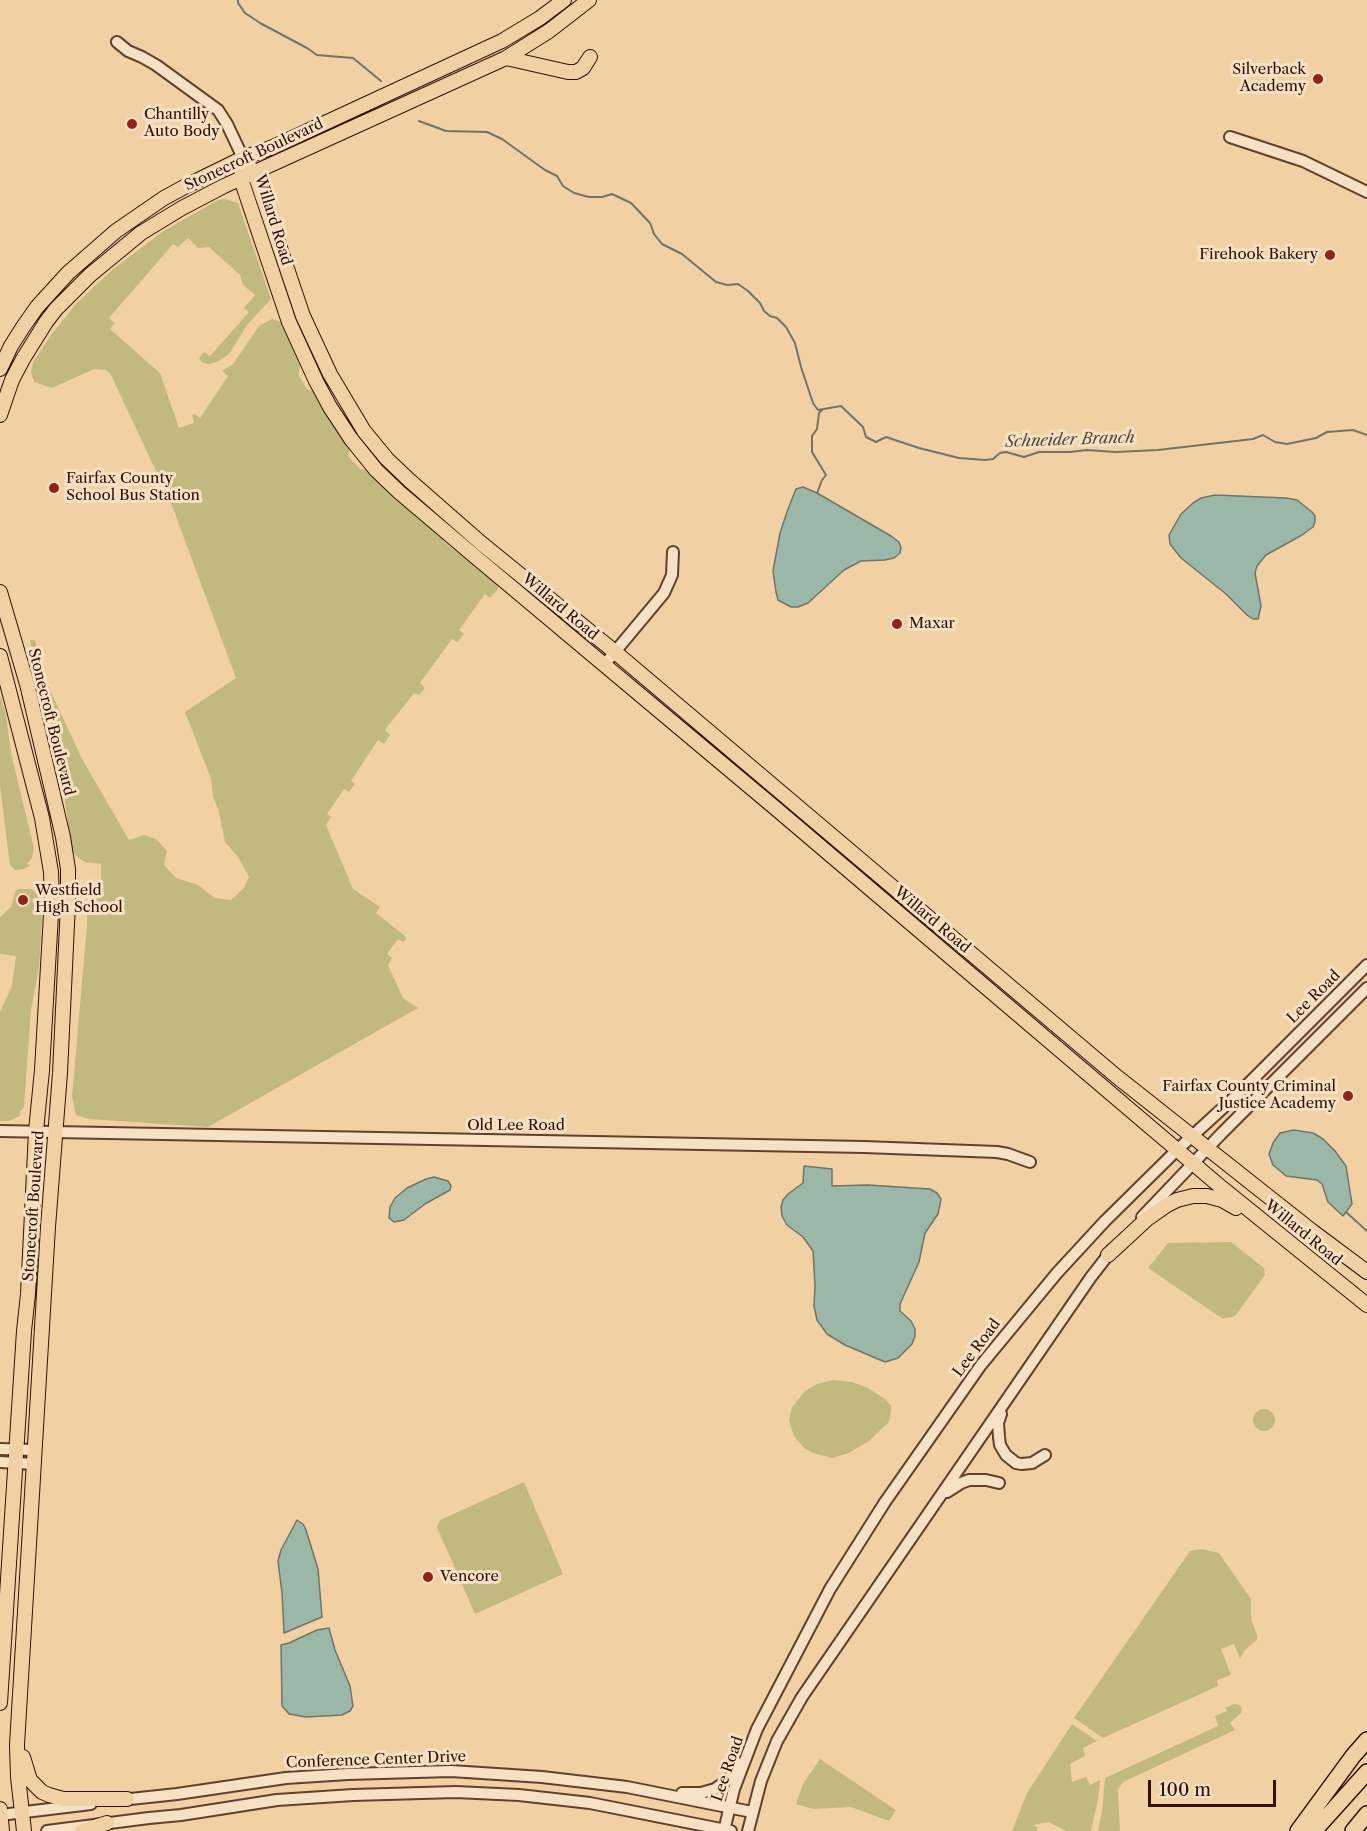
<!DOCTYPE html>
<style>
body{margin:0}
#map{position:relative;width:1367px;height:1831px;overflow:hidden;background:#f1d1a4;font-family:"Libre Caslon Text",serif}
canvas{display:block}
.scale{position:absolute;left:1148px;top:1780px;width:128px;height:27px;box-sizing:border-box;border:3px solid #311005;border-top:0;padding-left:8px;font-size:18px;line-height:21px;white-space:nowrap;color:#311005;-webkit-text-stroke:4px #f6e1c4;paint-order:stroke}
</style>
<div id="map">
<canvas width="1367" height="1831"></canvas>
<div class="scale">100 m</div>
</div>
<script>
const context = document.querySelector('canvas').getContext('2d');
context.lineJoin = 'round';
function fill(path, color) { context.fillStyle = color; context.fill(path, 'evenodd'); }
const shape = rows => new Path2D(rows.map(r => 'M' + r).join(''));
function stroke(path, color, width, dash) { context.strokeStyle = color; context.lineWidth = width; context.lineCap = dash ? 'butt' : 'round'; context.setLineDash(dash || []); context.stroke(path); }
function write(font, color, halo, rows, align = 'center') {
  context.font = font + ' "Libre Caslon Text",serif'; context.lineWidth = 6; context.setLineDash([]); context.textBaseline = 'middle'; context.strokeStyle = halo; context.fillStyle = color; for (const [text, x, y, turn = 0] of rows) {
    context.save(); context.translate(x, y); context.rotate((+turn || 0) * Math.PI / 180); context.textAlign = isNaN(turn) ? turn : align; if (halo) context.strokeText(text, 0, 0); context.fillText(text, 0, 0); context.restore();
  }
}
fill(shape([
 [225,199,238,203,271,299,247,325,229,354,219,361,209,364,203,363,199,358,204,352,210,356,249,312,244,308,255,295,243,285,240,275,209,247,198,248,188,238,178,247,173,244,109,318,115,323,110,329,160,373,179,428,194,423,192,415,195,414,200,418,228,376,222,371,233,364,259,326,272,319,283,322,299,358,301,364,298,374,307,389,315,392,350,448,348,456,360,469,367,470,375,475,444,536,444,542,468,560,477,564,497,582,498,589,490,598,485,594,459,630,464,634,457,642,452,639,420,683,425,688,419,695,414,693,385,730,390,735,384,744,378,740,351,781,355,784,349,792,344,789,327,814,331,817,326,825,353,889,380,907,376,913,405,936,406,939,403,942,398,939,387,954,392,958,388,965,403,998,418,1008,208,1127,88,1119,76,1115,72,1097,87,925,87,905,101,880,101,864,85,862,76,856,72,849,56,740,32,653,30,640,35,640,44,677,82,759,129,840,144,835,156,839,167,851,164,865,176,878,198,885,215,898,231,900,243,889,249,877,238,857,225,842,219,811,213,797,211,779,185,712,236,678,171,503,110,373,106,370,94,369,52,388,34,382,31,372,33,362,51,335,76,304,112,270,162,232,218,200],
 [0,695,6,715,11,753,34,848,32,858,27,864,31,865,24,869,15,870,10,865,0,786],
 [19,889,31,889,37,893,43,901,39,967,31,1010,24,1107,20,1112,20,1116,9,1121,0,1121,0,1012,12,986,16,956,0,954,0,917,11,907,16,890],
 [1231,1242,1264,1268,1265,1275,1235,1316,1223,1319,1148,1268,1168,1243],
 [833,1380,852,1382,868,1388,885,1399,891,1406,891,1411,889,1422,869,1441,849,1453,832,1458,813,1453,804,1448,794,1436,789,1421,792,1407,805,1391,817,1384],
 '1253 1420a11 11 0 1 1 22 0a11 11 0 1 1-22 0Z',
 [524,1482,563,1574,475,1614,437,1527,440,1520],
 [1202,1549,1219,1553,1251,1599,1251,1619,1257,1635,1257,1640,1245,1650,1240,1659,1234,1644,1221,1649,1231,1675,1217,1680,1218,1686,1103,1738,1074,1718,1190,1551],
 [1234,1704,1240,1705,1242,1709,1241,1713,1230,1723,1235,1730,1123,1782,1118,1790,1120,1831,1098,1831,1102,1811,1105,1778,1218,1726,1215,1716,1227,1711,1225,1708],
 [1072,1724,1097,1741,1083,1748,1085,1756,1070,1764,1072,1782,1086,1777,1090,1785,1100,1780,1098,1800,1091,1831,1066,1831,1049,1822,1033,1825,1037,1827,1037,1831,1012,1831,1027,1793],
 [820,1759,896,1810,889,1821,851,1807,813,1809,796,1804,803,1784]
]), '#c2b981');
const water = shape([
 [803,487,817,493,891,536,899,542,901,548,900,553,894,558,885,560,861,561,844,570,808,603,798,607,791,607,778,600,776,592,773,571,780,533,788,509,796,489,803,487],
 [1215,495,1286,498,1297,500,1312,512,1315,516,1315,522,1313,527,1302,535,1266,555,1257,566,1255,573,1261,606,1258,619,1253,619,1247,615,1226,594,1181,558,1170,544,1169,535,1181,514,1193,503,1201,498,1215,495],
 [1294,1130,1313,1133,1323,1139,1335,1151,1346,1166,1352,1204,1343,1216,1328,1202,1322,1184,1317,1180,1286,1176,1273,1165,1269,1154,1273,1143,1280,1133,1294,1130],
 [804,1166,832,1169,832,1186,868,1185,930,1189,937,1193,941,1199,938,1214,925,1233,919,1262,900,1304,900,1311,911,1321,915,1329,915,1336,912,1344,898,1358,885,1362,845,1345,827,1334,817,1320,814,1306,815,1286,813,1251,803,1237,787,1225,782,1216,781,1207,783,1200,788,1194,803,1183,804,1166],
 [434,1177,448,1181,451,1186,450,1190,425,1204,404,1220,394,1222,389,1218,390,1207,395,1198,407,1188,426,1179,434,1177],
 [297,1520,303,1524,306,1530,318,1569,322,1617,284,1633,282,1593,278,1561,281,1550,297,1520],
 [329,1628,335,1650,350,1686,353,1706,350,1711,342,1715,306,1717,289,1714,282,1706,281,1645,289,1643,317,1630,329,1628]
]);
fill(water, '#9bb7a8');
stroke(water, '#717467', 1.5);
stroke(shape([
 [238,0,238,3,245,13,260,23,307,48,317,55,353,58,381,81],
 [419,121,446,131,487,132,502,139,545,170,557,176,563,186,574,193,589,197,602,197,612,194,631,203,650,223,654,234,662,244,682,254,716,282,727,285,738,284,748,291,760,303,764,311,770,316,777,318,786,327,795,343,801,367,813,403,818,410,841,406,863,427,866,437,876,442,886,437,919,448,959,458,985,460,993,459,1000,453,1006,452,1024,457,1039,452,1070,452,1087,450,1115,452,1158,450,1253,439,1263,435,1275,442,1287,444,1316,438,1327,432,1353,430,1367,435],
 [817,493,822,480,826,475,812,452,812,436,817,429,819,413,822,410],
 [1346,1212,1367,1231]
]), '#717467', 2);
const minor = shape([
 [117,42,128,51,142,57,156,65,218,110,227,124,243,158],
 [1230,137,1303,161,1367,192],
 [604,665,664,593,672,575,673,552],
 [0,1131,864,1147,997,1152,1008,1154,1030,1162],
 [1142,1217,1222,1133,1367,988],
 [1001,1414,998,1423,999,1437,1000,1445,1006,1455,1016,1463,1021,1464,1032,1463,1045,1455],
 [0,1449,34,1450],
 [0,1462,34,1464],
 [947,1492,961,1483,969,1480,986,1480,999,1483],
 [682,1793,701,1793,715,1789,729,1779,739,1764],
 [121,1800,177,1794,286,1778,348,1774,451,1771,542,1777,627,1787,752,1812],
 [0,1815,91,1804],
 [47,1831,149,1818,181,1815,277,1800,353,1795,456,1792,519,1795,590,1803,731,1831],
 [724,1831,734,1789,757,1729,830,1589,885,1502,981,1365,1057,1273,1105,1221,1177,1150,1237,1095,1367,965],
 [748,1831,761,1781,777,1741,802,1697,1091,1277,1112,1250]
]);
const major = shape([
 [506,58,568,72,576,72,583,68,590,57],
 [243,158,241,179,289,322,316,381,330,407,351,439,376,470,399,492,472,554,774,807,1222,1188,1367,1305],
 [243,158,254,173,258,183,303,316,330,374,364,431,387,459,409,480,481,543,615,652,1116,1076,1312,1231,1367,1272],
 [0,369,11,346,23,327,37,307,68,273,116,231,164,198,188,185,243,158,273,147,502,41,540,18,564,0],
 [0,415,12,380,23,359,46,322,56,309,90,275,141,233,182,208,224,186,506,58,549,31,589,0],
 [0,592,27,684,63,837,68,869,68,904,60,1073,48,1227,17,1745,18,1777,24,1831],
 [0,656,42,818,51,872,52,897,42,1070,36,1131,28,1294,24,1331,0,1703],
 [1108,1255,1147,1219,1167,1205,1177,1200,1193,1196,1207,1196,1222,1200,1236,1208],
 [23,1757,30,1780,42,1792,49,1795,63,1799,127,1799],
 [0,1809,2,1831],
 [82,1831,107,1823]
]);
const highway = shape([
 [1298,1831,1353,1756,1367,1740],
 [1314,1831,1367,1772],
 [1353,1831,1367,1814]
]);
stroke(minor, '#61402d', 14);
stroke(major, '#311005', 16);
stroke(highway, '#311005', 18);
stroke(minor, '#f6e1c4', 10);
stroke(major, '#f1d1a4', 14);
stroke(highway, '#f1d1a4', 15);
for (const [x, y, r, color] of [
 [1318,79,6,"#8f2418"],
 [132,124,6,"#8f2418"],
 [1330,255,6,"#8f2418"],
 [54,488,6,"#8f2418"],
 [897,624,6,"#8f2418"],
 [23,900,6,"#8f2418"],
 [1348,1096,6,"#8f2418"],
 [428,1577,6,"#8f2418"]
]) { const dot = new Path2D(); dot.arc(x, y, r, 0, 2 * Math.PI); context.fillStyle = color; context.fill(dot); stroke(dot, '#f6e1c4', 2); }
write('15px', '#311005', '#f6e1c4', [
 ["Silverback",1306,70,"right"],
 ["Academy",1306,87,"right"],
 ["Chantilly",144,115],
 ["Auto Body",144,132],
 ["Firehook Bakery",1318,255,"right"],
 ["Fairfax County",66,479],
 ["School Bus Station",66,496],
 ["Maxar",909,624],
 ["Westfield",35,891],
 ["High School",35,908],
 ["Fairfax County Criminal",1336,1087,"right"],
 ["Justice Academy",1336,1104,"right"],
 ["Vencore",440,1577]
], 'left');
write('15px', '#311005', '#f6e1c4', [
 ["Stonecroft Boulevard",254,155,-25],
 ["Willard Road",273,220,73],
 ["Willard Road",560,607,40],
 ["Stonecroft Boulevard",51,722,76],
 ["Willard Road",932,920,40],
 ["Lee Road",1314,997,-45],
 ["Old Lee Road",516,1126],
 ["Stonecroft Boulevard",34,1206,-86],
 ["Willard Road",1303,1233,39],
 ["Lee Road",977,1348,-53],
 ["Conference Center Drive",376,1760,-2],
 ["Lee Road",728,1769,-71]
]);
write('italic 16px', '#564a3e', '#f6e1c4', [
 ["Schneider Branch",1070,440,-2]
]);
</script>
